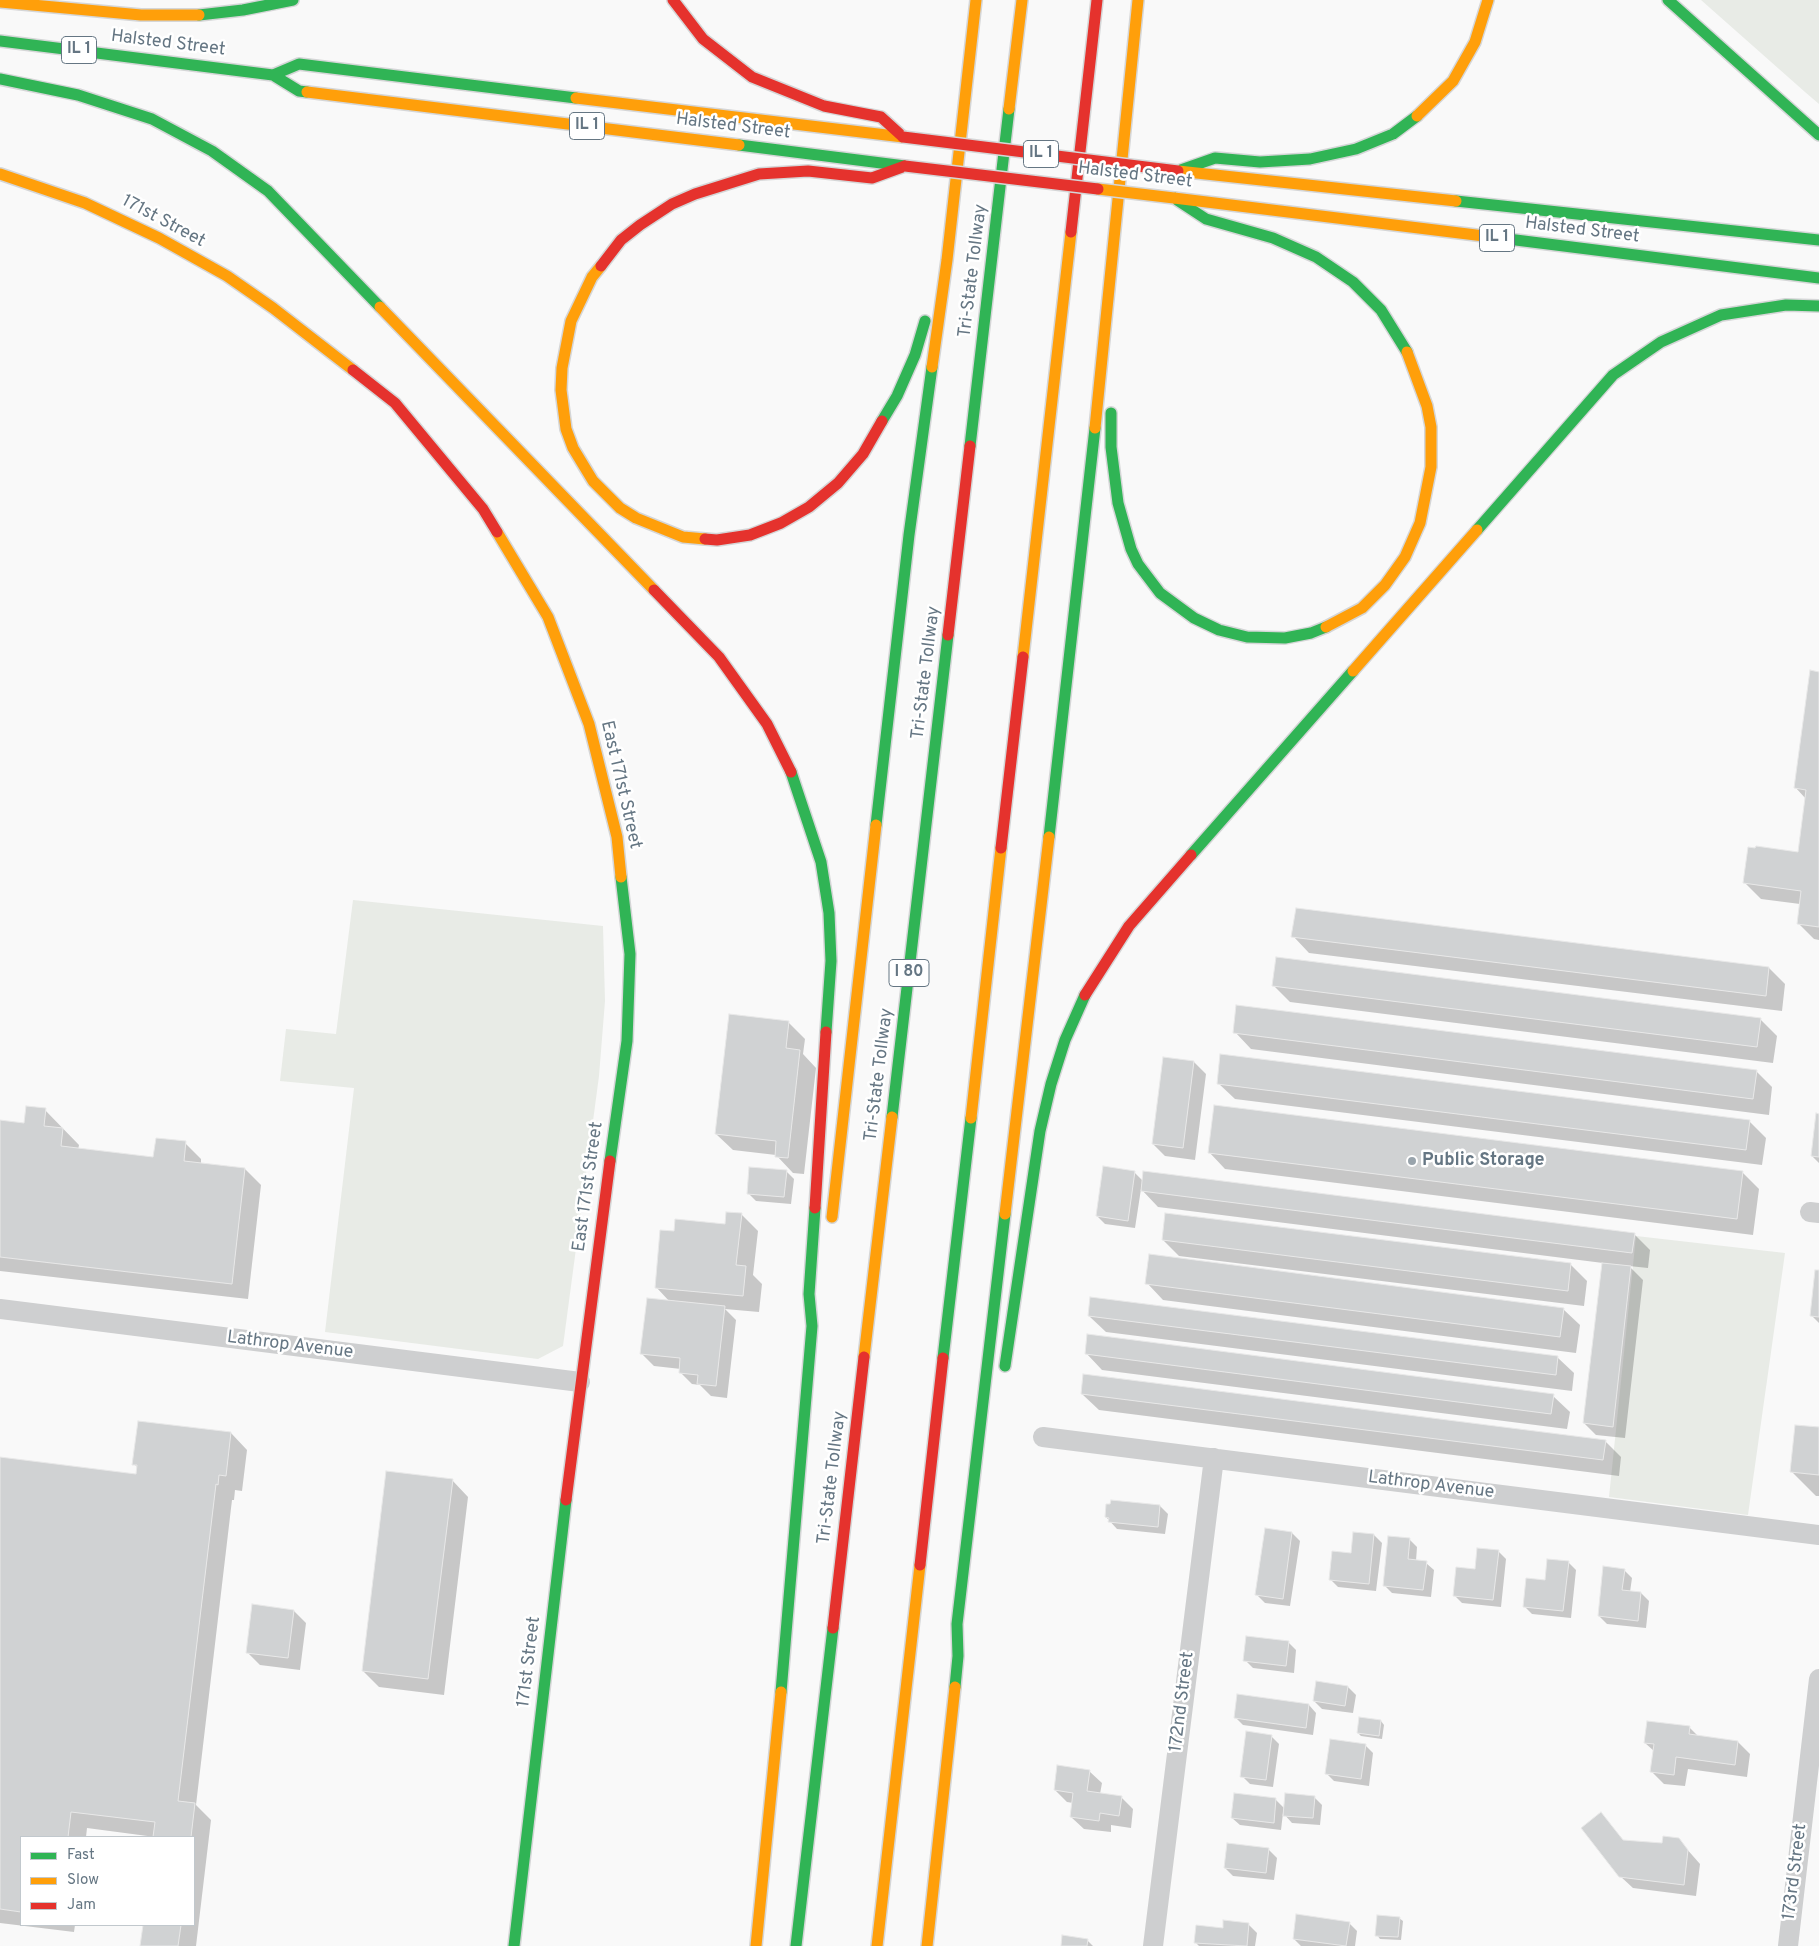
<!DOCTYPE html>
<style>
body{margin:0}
#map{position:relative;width:1819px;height:1946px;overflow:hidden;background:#f9f9f9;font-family:Overpass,sans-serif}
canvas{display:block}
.legend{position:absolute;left:20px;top:1836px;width:175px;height:90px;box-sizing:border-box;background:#fff;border:1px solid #c1c8cd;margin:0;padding:6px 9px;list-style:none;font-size:15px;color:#657683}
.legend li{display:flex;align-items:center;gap:10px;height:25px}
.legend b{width:25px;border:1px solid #c1c8cd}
</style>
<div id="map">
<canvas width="1819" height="1946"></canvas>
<ul class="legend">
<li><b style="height:6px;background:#30b455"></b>Fast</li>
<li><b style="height:6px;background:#ff9f0a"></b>Slow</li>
<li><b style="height:6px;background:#e5322d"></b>Jam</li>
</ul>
</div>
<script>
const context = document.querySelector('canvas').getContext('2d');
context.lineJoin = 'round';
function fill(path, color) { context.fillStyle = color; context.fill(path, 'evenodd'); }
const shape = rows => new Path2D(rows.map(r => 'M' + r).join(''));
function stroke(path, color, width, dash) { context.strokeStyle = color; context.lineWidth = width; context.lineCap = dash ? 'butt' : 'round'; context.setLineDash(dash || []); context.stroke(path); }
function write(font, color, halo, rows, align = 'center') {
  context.font = font + ' Overpass,sans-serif'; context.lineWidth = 5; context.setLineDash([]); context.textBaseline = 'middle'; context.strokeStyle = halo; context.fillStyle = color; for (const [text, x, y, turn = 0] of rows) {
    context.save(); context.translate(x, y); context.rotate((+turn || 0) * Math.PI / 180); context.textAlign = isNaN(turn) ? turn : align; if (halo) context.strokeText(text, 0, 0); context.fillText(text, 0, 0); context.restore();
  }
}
fill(shape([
 [1701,0,1819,0,1819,104,1805,92],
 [353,900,603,926,605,1001,599,1076,563,1346,538,1359,325,1332,354,1088,280,1081,286,1029,336,1034],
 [1636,1236,1785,1253,1748,1515,1609,1497]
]), '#e8ebe6');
fill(shape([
 [1819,673,1819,940,1814,939,1798,923,1800,904,1761,899,1745,883,1799,853,1806,799,1795,787],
 [1293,936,1769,968,1785,984,1782,1011,1309,953],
 [1274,986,1760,1019,1777,1036,1773,1063,1290,1002],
 [788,1022,805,1039,803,1054,816,1068,804,1174,793,1173,776,1155,733,1150,716,1134],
 [1235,1032,1756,1071,1772,1087,1769,1115,1251,1049],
 [1194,1062,1206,1074,1195,1160,1165,1156,1153,1144],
 [1218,1083,1749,1121,1766,1138,1762,1165,1235,1099],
 [45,1110,79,1145,78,1150,154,1158,185,1143,201,1159,201,1164,245,1169,261,1185,248,1299,0,1271,0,1131,25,1124],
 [1819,1115,1819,1163,1812,1156],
 [1209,1152,1743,1173,1759,1189,1753,1235,1225,1169],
 [786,1171,794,1179,791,1204,756,1201,748,1193],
 [1134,1172,1143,1181,1634,1234,1650,1250,1648,1268,1629,1266,1643,1280,1625,1438,1596,1435,1584,1423,1603,1263,1158,1207,1141,1189,1135,1228,1105,1224,1097,1216],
 [741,1214,758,1231,753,1275,762,1284,759,1312,725,1309,736,1320,727,1398,711,1396,700,1385,692,1384,680,1372,681,1369,654,1366,642,1354,670,1302,656,1287,675,1233,726,1225],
 [1163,1240,1571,1265,1587,1281,1584,1306,1179,1256],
 [1819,1271,1819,1323,1811,1315],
 [1147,1283,1563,1309,1580,1325,1576,1353,1163,1300],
 [1089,1316,1557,1357,1574,1373,1572,1391,1106,1332],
 [1086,1353,1553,1396,1570,1412,1567,1429,1102,1370],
 [1082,1394,1605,1441,1621,1457,1619,1476,1099,1410],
 [1819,1429,1819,1496,1816,1496,1791,1471],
 [231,1433,247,1450,242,1491,235,1490,234,1500,232,1500,196,1805,211,1820,196,1946,142,1946,144,1925,194,1925,194,1837,155,1837,87,1828,86,1837,21,1837,21,1925,75,1925,74,1932,0,1923,0,1459,137,1475,138,1468,134,1464],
 [452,1480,468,1497,444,1695,379,1687,363,1671],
 [1160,1506,1168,1514,1165,1534,1117,1529,1106,1517],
 [1266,1530,1292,1533,1300,1541,1290,1606,1265,1603,1257,1595],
 [1374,1535,1382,1543,1376,1591,1338,1587,1330,1579],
 [1409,1539,1417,1547,1416,1561,1426,1563,1434,1570,1431,1597,1392,1593,1384,1585],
 [1498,1551,1506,1559,1501,1607,1462,1603,1454,1595,1476,1570],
 [1568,1562,1576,1570,1571,1618,1532,1614,1524,1606,1546,1581],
 [1624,1570,1632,1578,1630,1592,1641,1593,1649,1601,1646,1628,1607,1624,1599,1616],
 [294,1611,306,1623,300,1670,260,1665,248,1653],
 [1288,1642,1296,1650,1294,1673,1253,1668,1245,1660],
 [1348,1687,1356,1695,1353,1713,1322,1709,1314,1701],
 [1309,1705,1316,1713,1313,1735,1243,1725,1235,1717],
 [1381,1721,1384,1725,1382,1739,1361,1736,1358,1733],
 [1689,1727,1699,1737,1738,1742,1750,1754,1747,1777,1688,1769,1685,1786,1664,1784,1651,1771,1654,1751,1645,1743],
 [1271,1736,1279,1744,1273,1787,1250,1784,1242,1776],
 [1365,1745,1373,1753,1369,1786,1334,1781,1326,1773],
 [1089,1771,1102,1783,1100,1794,1121,1797,1133,1809,1131,1828,1111,1825,1111,1832,1084,1829,1071,1817,1073,1803,1067,1802,1055,1790],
 [1314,1797,1322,1805,1320,1825,1292,1823,1283,1813,1281,1830,1240,1825,1232,1818,1276,1800,1285,1809],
 [1601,1814,1625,1842,1663,1844,1678,1839,1700,1864,1696,1896,1633,1888,1620,1876],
 [1269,1850,1277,1858,1274,1880,1233,1876,1225,1868],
 [1399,1918,1403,1921,1401,1940,1380,1939,1377,1935],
 [1349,1923,1357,1931,1355,1946,1301,1946,1294,1939],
 [1249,1925,1257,1933,1255,1946,1199,1946,1195,1942],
 [1087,1940,1093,1946,1062,1946]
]), '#0003');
const building = shape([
 [1810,670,1819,672,1819,927,1797,924,1801,891,1743,883,1748,847,1755,848,1756,846,1798,852,1806,790,1794,788,1810,670],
 [1296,908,1769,967,1766,996,1291,937,1296,908],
 [1276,957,1761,1018,1757,1047,1272,986,1276,957],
 [1236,1005,1757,1070,1753,1099,1233,1033,1236,1005],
 [729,1014,789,1021,786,1048,800,1050,788,1158,775,1157,776,1141,715,1134,729,1014],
 [1220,1054,1750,1120,1746,1150,1217,1084,1220,1054],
 [1163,1057,1194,1061,1183,1148,1152,1144,1163,1057],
 [1214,1105,1743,1171,1737,1219,1208,1153,1214,1105],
 [26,1106,46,1108,44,1126,63,1128,61,1146,153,1157,156,1138,186,1141,184,1161,245,1168,232,1284,0,1257,0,1120,24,1123,26,1106],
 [1816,1113,1819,1114,1819,1157,1811,1156,1816,1113],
 [1103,1166,1135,1171,1128,1221,1096,1216,1103,1166],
 [749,1167,787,1170,784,1197,747,1194,749,1167],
 [1143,1171,1635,1233,1632,1253,1141,1191,1143,1171],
 [726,1212,742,1213,736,1265,746,1266,743,1296,655,1288,660,1230,674,1231,675,1219,725,1224,726,1212],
 [1165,1213,1571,1263,1568,1291,1162,1240,1165,1213],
 [1149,1254,1564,1308,1560,1337,1145,1284,1149,1254],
 [1602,1263,1631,1266,1613,1427,1583,1423,1602,1263],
 [1815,1270,1819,1270,1819,1317,1810,1316,1815,1270],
 [1090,1297,1558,1356,1556,1375,1088,1316,1090,1297],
 [647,1298,725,1306,716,1386,697,1384,698,1375,679,1373,680,1358,640,1354,647,1298],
 [1087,1334,1554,1394,1551,1414,1085,1354,1087,1334],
 [1083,1374,1606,1440,1603,1460,1081,1394,1083,1374],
 [138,1421,231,1432,226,1476,219,1475,218,1485,216,1484,178,1801,195,1803,191,1837,153,1837,155,1822,71,1812,68,1837,21,1837,21,1912,0,1909,0,1457,136,1474,137,1465,132,1465,138,1421],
 [1795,1425,1819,1427,1819,1475,1790,1472,1795,1425],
 [386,1471,453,1479,428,1679,362,1671,386,1471],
 [1111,1500,1160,1505,1158,1527,1108,1522,1109,1518,1105,1517,1106,1504,1110,1504,1111,1500],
 [1265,1528,1292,1532,1283,1599,1255,1595,1265,1528],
 [1353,1532,1374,1534,1369,1584,1329,1580,1332,1551,1351,1553,1353,1532],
 [1388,1536,1410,1538,1408,1559,1427,1561,1423,1590,1383,1586,1388,1536],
 [1477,1548,1499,1550,1493,1600,1453,1596,1456,1567,1475,1569,1477,1548],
 [1547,1559,1569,1561,1563,1611,1523,1607,1526,1578,1545,1580,1547,1559],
 [1603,1566,1625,1569,1622,1590,1641,1592,1638,1621,1598,1616,1603,1566],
 [252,1604,294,1610,288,1658,246,1653,252,1604],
 [1246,1636,1289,1641,1286,1666,1243,1661,1246,1636],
 [1316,1681,1348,1686,1345,1706,1313,1701,1316,1681],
 [1237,1694,1309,1704,1306,1728,1234,1718,1237,1694],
 [1359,1717,1381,1720,1379,1736,1357,1733,1359,1717],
 [1647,1721,1690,1726,1689,1734,1738,1741,1735,1765,1676,1757,1674,1775,1650,1772,1654,1744,1644,1743,1647,1721],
 [1246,1731,1272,1735,1266,1780,1240,1777,1246,1731],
 [1330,1739,1366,1744,1361,1779,1325,1774,1330,1739],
 [1057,1765,1090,1770,1087,1791,1122,1796,1119,1816,1100,1813,1099,1821,1070,1817,1073,1793,1054,1790,1057,1765],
 [1234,1793,1276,1798,1274,1823,1231,1818,1234,1793],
 [1285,1793,1315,1796,1313,1818,1283,1816,1285,1793],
 [1601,1812,1623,1840,1662,1843,1663,1836,1679,1838,1688,1850,1684,1885,1619,1877,1581,1828,1601,1812],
 [1227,1843,1269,1848,1266,1873,1224,1868,1227,1843],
 [1296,1914,1350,1922,1346,1946,1293,1939,1296,1914],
 [1377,1915,1400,1917,1398,1937,1375,1936,1377,1915],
 [1223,1920,1249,1923,1247,1946,1194,1943,1196,1925,1223,1928,1223,1920],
 [143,1925,181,1925,178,1946,140,1946,143,1925],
 [1062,1935,1088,1939,1087,1946,1061,1946,1062,1935]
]);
fill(building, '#d0d2d3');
stroke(building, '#e8e8e8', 1);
const fast = shape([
 [1668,0,1819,135],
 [199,15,243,10,293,0],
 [0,41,273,75,299,91,307,92],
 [273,75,299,64,576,98],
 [0,79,78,95,152,119,212,151,268,191,380,307],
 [739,145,905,166],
 [1178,171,1215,158,1260,162,1310,159,1356,149,1393,134,1417,116],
 [1174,198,1206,219,1273,238,1316,257,1353,282,1381,310,1407,352],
 [1456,201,1819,240],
 [1484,236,1819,278],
 [1111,413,1111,447,1118,503,1131,549,1138,564,1160,593,1194,618,1219,630,1247,637,1285,638,1311,633,1326,627],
 [882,421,897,396,915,355,925,321],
 [970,446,1009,109],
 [1477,530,1613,375,1661,342,1721,315,1786,305,1819,306],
 [791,772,821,862,829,913,831,961,826,1032],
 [876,825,909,535,932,367],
 [1049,837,1095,428],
 [1191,855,1353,671],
 [892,1117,948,635],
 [610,1161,627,1041,630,954,621,877],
 [943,1358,971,1118],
 [1005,1366,1040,1131,1051,1084,1065,1040,1085,995],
 [955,1687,958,1656,957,1624,1005,1214],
 [781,1692,812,1326,809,1294,815,1208],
 [514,1946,566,1500],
 [796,1946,833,1628]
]);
const slow = shape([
 [0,2,141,15,199,15],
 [307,92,739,145],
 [576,98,903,137],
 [1009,109,1022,0],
 [1417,116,1453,81,1475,42,1488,0],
 [1178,171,1456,201],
 [0,174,85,203,159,238,227,276,273,308,353,370],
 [1174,198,1484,236],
 [601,266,592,277,571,321,562,368,561,390,566,429,573,448,593,481,620,508,636,518,683,537,705,539],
 [380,307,654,590],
 [932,367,947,260,976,0],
 [1095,428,1138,0],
 [497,532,548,617,589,724,617,837,621,877],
 [1326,627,1362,608,1385,585,1405,557,1420,523,1431,467,1431,427,1427,406,1407,352],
 [1023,657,1071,232],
 [1353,671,1477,530],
 [971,1118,1001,848],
 [1005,1214,1049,837],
 [832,1217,876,825],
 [864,1357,892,1117],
 [756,1946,781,1692],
 [877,1946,920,1565],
 [927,1946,955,1687]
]);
const jam = shape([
 [673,0,703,39,752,77,824,106,881,117,903,137],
 [1071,232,1097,0],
 [601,266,621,240,640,225,672,204,695,194,759,174,808,171,872,178,905,166],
 [353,370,395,403,483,509,497,532],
 [705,539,717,540,750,535,781,523,809,507,838,483,863,454,882,421],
 [654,590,719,657,767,724,791,772],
 [948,635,970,446],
 [1001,848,1023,657],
 [1085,995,1129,926,1191,855],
 [815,1208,826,1032],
 [566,1500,610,1161],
 [920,1565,943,1358],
 [833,1628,864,1357]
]);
stroke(fast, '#d5d6d7', 14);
stroke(slow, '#d5d6d7', 14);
stroke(jam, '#d5d6d7', 14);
stroke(shape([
 [1810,1212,1819,1213],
 [0,1309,580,1382],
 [1043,1437,1819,1535],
 [1153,1946,1214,1458],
 [1788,1946,1819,1679]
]), '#cecfd0', 20);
stroke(fast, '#30b455', 11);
stroke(slow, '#ff9f0a', 11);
stroke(jam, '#e5322d', 11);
const slowBridge = shape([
 [1098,189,1174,198]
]);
const jamBridge = shape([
 [903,137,1178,171],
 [905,166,1098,189]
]);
stroke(slowBridge, '#d5d6d7', 14, []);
stroke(jamBridge, '#d5d6d7', 14, []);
stroke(slowBridge, '#ff9f0a', 11);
stroke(jamBridge, '#e5322d', 11);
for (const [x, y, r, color] of [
 [1412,1161,5,"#99a4ac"]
]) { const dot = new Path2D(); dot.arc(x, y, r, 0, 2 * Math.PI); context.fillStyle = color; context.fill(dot); stroke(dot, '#fff', 2); }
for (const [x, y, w] of [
 [79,50,35],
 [587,126,35],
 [1041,154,35],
 [1497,238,35],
 [909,973,40]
]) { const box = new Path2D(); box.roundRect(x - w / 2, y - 13.5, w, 27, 4); context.fillStyle = '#fff'; context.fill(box); stroke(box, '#657683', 1); }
write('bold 16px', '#657683', null, [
 ["IL 1",79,50],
 ["IL 1",587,126],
 ["IL 1",1041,154],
 ["IL 1",1497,238],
 ["I 80",909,973]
]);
write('18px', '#657683', '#fff', [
 ["Halsted Street",168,44,7],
 ["Halsted Street",733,127,7],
 ["Halsted Street",1135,176,7],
 ["171st Street",163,222,28],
 ["Halsted Street",1582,231,7],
 ["Tri-State Tollway",974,271,-83],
 ["Tri-State Tollway",927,673,-83],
 ["East 171st Street",620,785,77],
 ["Tri-State Tollway",880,1075,-83],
 ["East 171st Street",589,1187,-82],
 ["Lathrop Avenue",290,1346,7],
 ["Tri-State Tollway",833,1478,-83],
 ["Lathrop Avenue",1431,1486,7],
 ["171st Street",530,1662,-83],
 ["172nd Street",1183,1702,-83],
 ["173rd Street",1796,1872,-83]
]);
write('bold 18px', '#657683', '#fff', [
 ["Public Storage",1422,1161]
], 'left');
</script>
